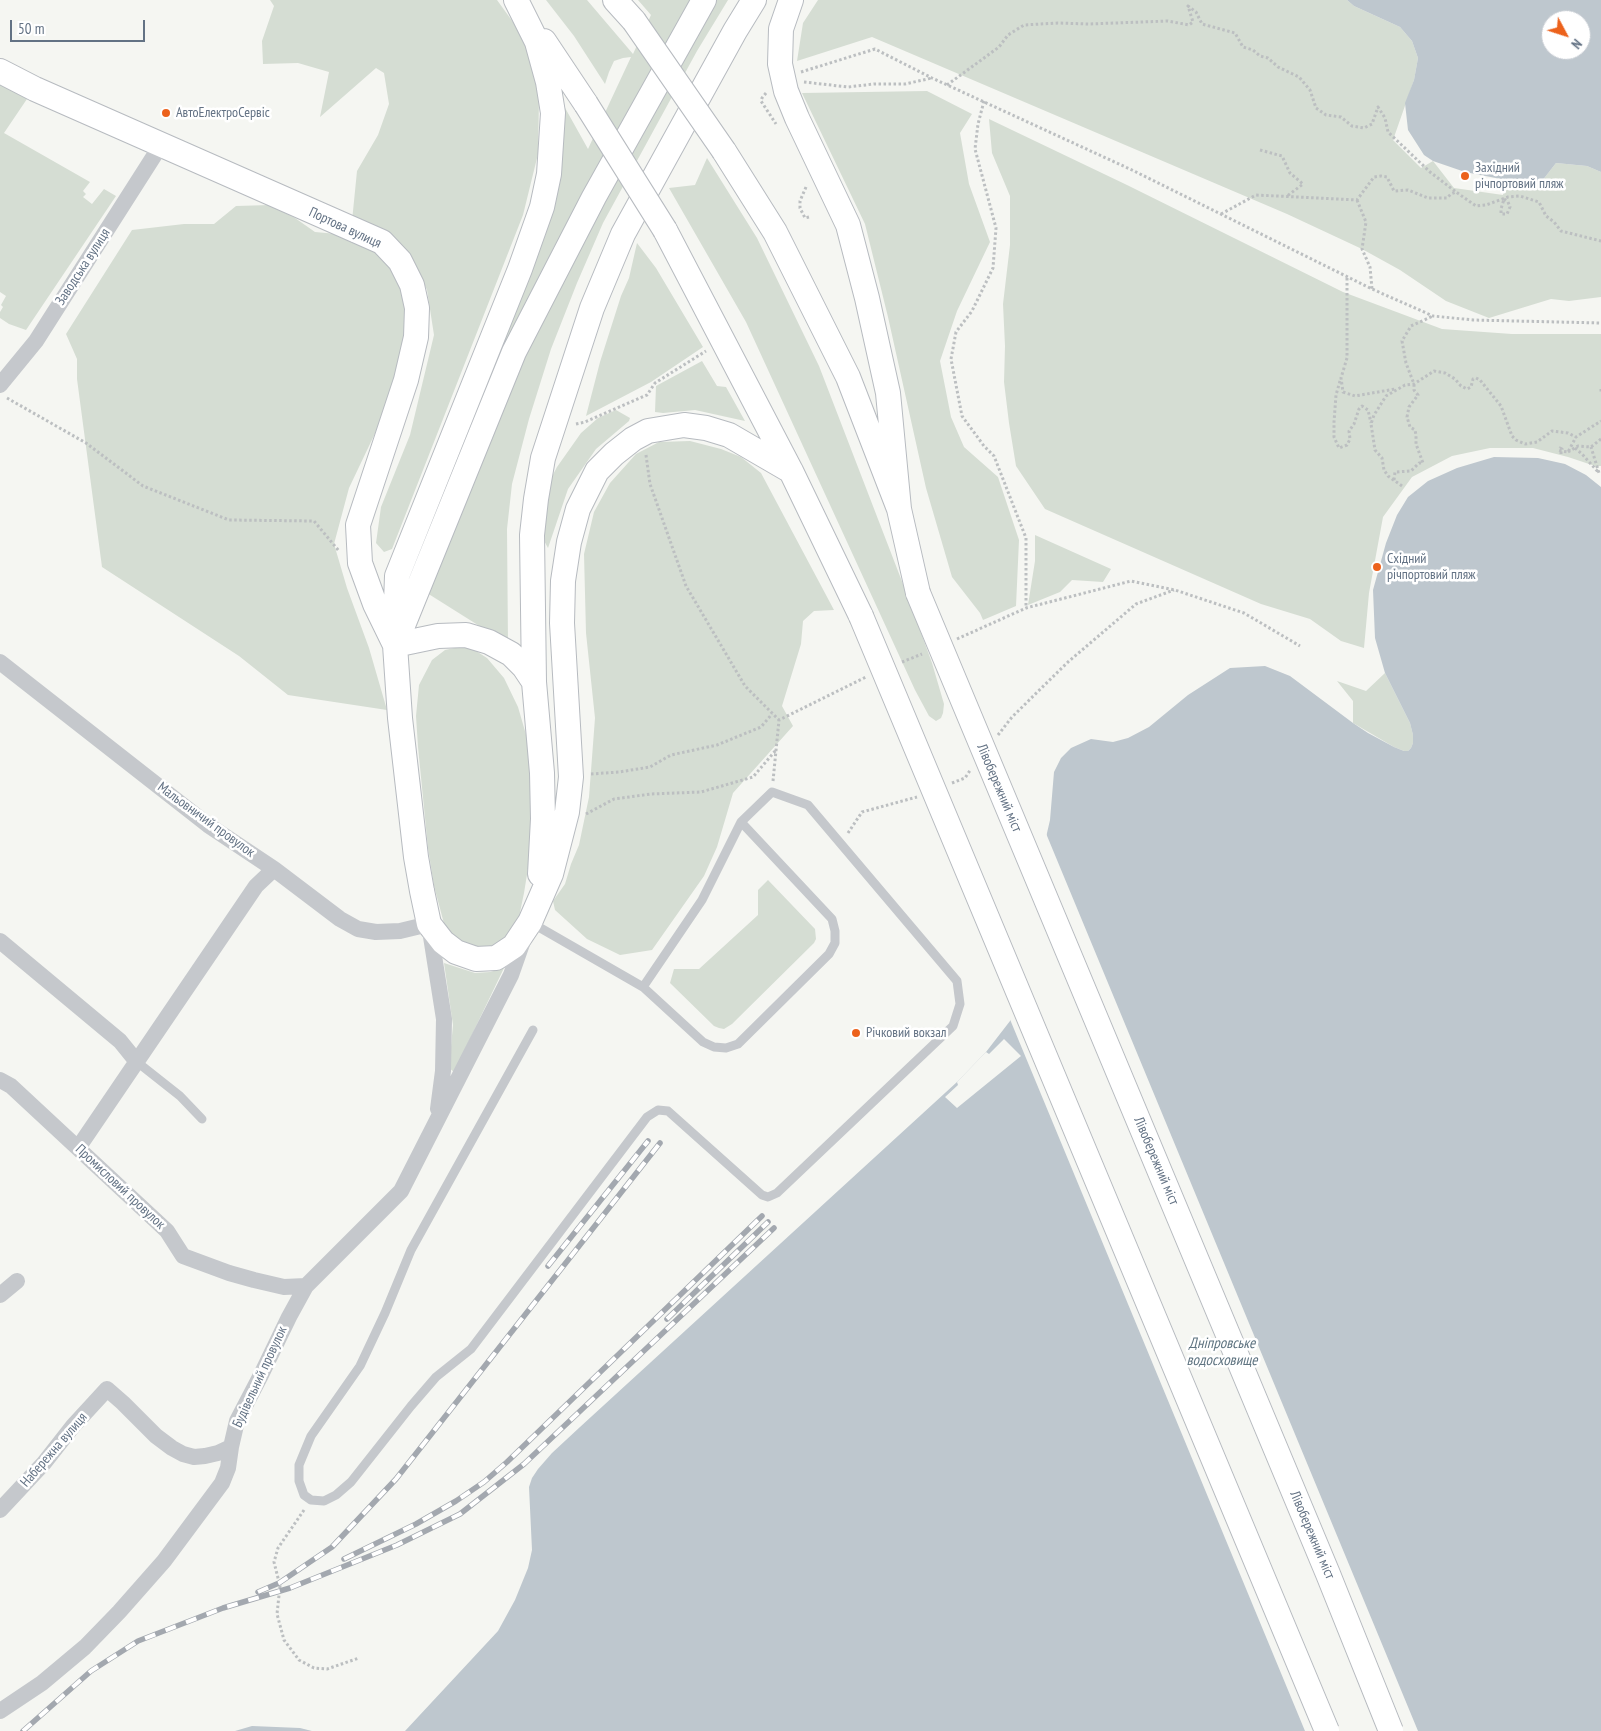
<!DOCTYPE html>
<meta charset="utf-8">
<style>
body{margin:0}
#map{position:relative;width:1601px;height:1731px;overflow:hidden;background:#f5f6f2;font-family:"PT Sans Narrow",sans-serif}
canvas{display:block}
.north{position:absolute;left:1541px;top:10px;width:50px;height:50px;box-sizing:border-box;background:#fff;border:1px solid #c1c7ce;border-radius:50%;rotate:130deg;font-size:14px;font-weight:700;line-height:20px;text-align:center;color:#637284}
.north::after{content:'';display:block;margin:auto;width:18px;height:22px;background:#ec621c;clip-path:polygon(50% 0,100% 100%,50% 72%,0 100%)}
.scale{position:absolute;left:10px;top:20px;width:135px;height:22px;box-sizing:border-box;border:2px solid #637284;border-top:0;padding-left:6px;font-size:15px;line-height:18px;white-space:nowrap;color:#637284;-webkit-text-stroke:4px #fff;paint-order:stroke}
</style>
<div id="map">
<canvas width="1601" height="1731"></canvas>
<div class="north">N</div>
<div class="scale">50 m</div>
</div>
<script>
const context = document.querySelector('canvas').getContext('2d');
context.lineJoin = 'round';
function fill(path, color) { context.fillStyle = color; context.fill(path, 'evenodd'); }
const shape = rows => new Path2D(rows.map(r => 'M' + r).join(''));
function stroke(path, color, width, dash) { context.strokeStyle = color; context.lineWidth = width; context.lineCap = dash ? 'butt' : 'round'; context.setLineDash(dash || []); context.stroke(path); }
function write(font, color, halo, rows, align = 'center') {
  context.font = font + ' "PT Sans Narrow",sans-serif'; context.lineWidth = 5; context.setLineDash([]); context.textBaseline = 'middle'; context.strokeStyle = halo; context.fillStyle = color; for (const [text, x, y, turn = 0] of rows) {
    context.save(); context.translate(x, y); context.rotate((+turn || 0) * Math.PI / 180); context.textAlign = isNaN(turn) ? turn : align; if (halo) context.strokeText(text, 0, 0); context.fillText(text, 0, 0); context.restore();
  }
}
fill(shape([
 [270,0,497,0,526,40,539,98,538,154,523,215,392,549,384,552,376,543,381,507,410,435,434,335,427,290,413,261,352,221,357,171,378,135,389,104,384,73,376,68,320,117,329,72,298,63,263,64,262,41,274,6],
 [546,0,587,0,633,54,651,15,638,0,693,0,554,247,524,310,412,577,411,574,545,236,560,183,564,129,564,106,588,149,631,57,623,58,614,61,609,72,605,84,574,36],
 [712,0,728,0,697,51,603,223,577,283,551,349,529,419,512,484,507,529,508,644,427,593,541,318],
 [818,0,1347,0,1354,6,1400,27,1412,41,1418,58,1414,80,1393,140,1421,168,1433,161,1454,188,1503,195,1506,180,1523,187,1542,181,1556,163,1587,166,1601,172,1601,297,1569,301,1551,299,1489,318,1446,301,1400,270,1362,249,1287,214,872,37,797,61,803,23],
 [0,81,29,96,4,133,90,182,83,191,86,194,83,197,92,204,104,189,116,196,26,330,9,324,0,318,0,312,3,307,1,305,6,296,0,292],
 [927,91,972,114,960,133,969,184,990,242,957,311,940,361,951,417,964,447,998,477,1019,540,1016,606,983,620,980,613,952,577,926,488,888,317,865,224,802,93],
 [989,119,1127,185,1343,292,1442,329,1512,334,1601,334,1601,466,1595,466,1568,457,1533,448,1490,448,1452,456,1412,477,1383,517,1369,593,1364,648,1341,641,1310,619,1261,604,1045,509,1016,466,1009,423,1004,382,1005,346,1003,304,1010,245,1010,196,992,153],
 [707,158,757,238,819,366,908,597,932,663,944,704,943,713,941,718,936,721,929,716,915,690,746,322,669,188,695,185],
 [270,205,295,218,315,232,348,235,381,253,405,294,410,333,398,385,349,488,334,544,347,588,369,648,387,710,288,695,239,656,102,567,77,379,77,359,66,334,132,230,184,224,214,224,236,206],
 [637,243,656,268,703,347,651,382,586,416,600,362,621,296,629,278],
 [702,361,717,386,726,387,745,421,695,410,663,413,655,412,656,386],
 [616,410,630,418,629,421,596,449,568,489,548,548,542,537,545,490,557,467,581,433,598,418],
 [690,441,721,449,741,457,761,473,834,610,814,611,803,621,801,644,782,706,793,726,733,793,717,847,704,876,652,950,620,955,587,939,555,910,553,901,565,884,571,864,579,845,589,797,595,718,586,633,584,554,594,512,610,483,636,454,659,442],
 [1035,535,1111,569,1103,582,1072,580,1060,592,1028,605,1035,561],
 [459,647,473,649,487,658,504,678,518,707,527,738,531,772,530,856,524,893,519,917,511,933,498,944,484,948,465,944,446,931,434,886,428,848,418,747,416,716,419,685,432,660,445,650],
 [1385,673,1410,723,1413,735,1413,743,1411,748,1408,751,1404,751,1394,747,1353,723,1353,701,1337,681,1366,691],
 [768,880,815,929,816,939,814,943,732,1024,724,1029,719,1028,714,1026,670,983,674,969,699,969,758,915,758,890],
 [444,963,475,973,490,972,504,968,454,1072,449,1068,453,1025]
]), '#d5ddd3');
fill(shape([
 [1347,0,1601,0,1601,172,1587,166,1556,163,1542,181,1523,187,1506,180,1465,172,1433,161,1424,155,1408,130,1405,103,1414,80,1418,58,1412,41,1400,27,1354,6],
 [1551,20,1581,20,1581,50,1551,50],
 [1494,457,1538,458,1565,464,1586,475,1601,487,1601,1731,405,1731,498,1631,515,1600,528,1568,532,1550,529,1487,532,1478,538,1469,552,1453,580,1427,957,1082,986,1052,1010,1021,1022,988,1038,872,1050,820,1054,772,1061,758,1071,748,1091,739,1113,742,1128,738,1149,727,1188,695,1230,668,1265,666,1290,676,1353,723,1368,733,1394,747,1404,751,1408,751,1411,748,1413,743,1413,735,1410,723,1385,673,1375,638,1373,590,1386,543,1397,515,1408,497,1428,481,1457,468],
 [252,1726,300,1728,312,1731,235,1731]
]), '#bec7ce');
fill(shape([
 [1045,831,1418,1731,1305,1731,1009,1017,1020,988,1036,871],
 [1004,1039,1021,1056,957,1108,945,1097,958,1085,957,1082,986,1052,989,1054]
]), '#f5f6f2');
const secondary = shape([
 [615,0,634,21],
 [704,0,594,197,514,352,395,645,400,718,416,857,422,891,429,924,443,942,456,952,476,959,496,958,514,946,530,922,551,874,567,812,571,777,562,623,563,581,569,542,578,509,597,471,614,454,633,439,648,431,684,425,706,428,729,435,791,471],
 [791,0,781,29,780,64,786,91,797,118,848,225,867,298,888,393,899,509],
 [544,41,586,104],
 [0,71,35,89,382,242,400,261,412,285,417,308,416,337,406,380,358,525,360,563,375,604,395,645],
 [724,151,775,232,848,377,899,509,918,593],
 [665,230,791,471,861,616],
 [395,630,397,576,520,269,542,207,549,174,553,113,548,82,537,42,516,0],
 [395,645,438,636,466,635,489,642,511,654,524,667,534,682],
 [540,874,543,819,542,773,534,682,532,535,536,499,543,458,592,308,623,234,735,31,754,0]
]);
stroke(secondary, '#b7bbc0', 26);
stroke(shape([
 [801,72,875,49,932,78,1132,170,1372,289,1433,316,1473,320,1601,323],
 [804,82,848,87,874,84,905,84,932,78],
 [947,85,999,47,1008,35,1024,25,1058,23,1089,24,1168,21,1189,25,1193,22,1188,6,1196,12,1202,24,1235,33,1243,47,1253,50,1260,56,1268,58,1278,67,1299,77,1310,90,1316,108,1326,115,1341,117,1352,126,1364,128,1372,124,1378,107,1385,118,1388,132,1430,172,1456,192],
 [766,93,762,98,761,101,776,124],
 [984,101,978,124,975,149,996,228,993,268,972,311,956,332,951,359,962,416,984,446,994,456,1026,538,1026,608],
 [1260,150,1282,156,1290,173,1303,184,1287,196],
 [806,187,800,201,800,208,805,218,809,217],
 [1504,199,1508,202,1510,207,1507,214,1501,214,1501,209,1504,199],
 [1357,200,1366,222,1362,249,1370,267,1372,289],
 [1221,214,1256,195,1357,200,1374,177,1381,176,1387,177,1394,191,1408,190,1428,198,1447,198,1451,194,1456,192,1476,206,1486,205,1508,197,1520,196,1539,202,1546,216,1554,222,1561,231,1601,241],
 [1347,278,1347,358,1341,378,1343,392,1355,396,1395,389],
 [1340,381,1336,395,1334,422,1334,437,1339,448,1347,445,1350,439,1349,431,1354,424,1359,409,1362,406,1368,410,1371,423],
 [1601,389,1601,393],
 [7,398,86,443,143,486,229,520,314,521,339,551],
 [576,424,585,422,647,395,655,383,706,351],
 [1575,448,1582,454,1599,473,1591,447],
 [1568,452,1578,446,1591,447,1601,439],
 [1561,454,1561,451,1562,449,1560,448,1559,450,1561,451,1568,452,1576,437],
 [646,455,650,484,686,586,745,686,779,720],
 [1394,480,1395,472,1411,471,1419,463,1423,463,1416,444,1416,435,1415,430,1410,427,1407,417,1409,407,1418,395,1414,390,1414,384,1406,363,1402,341,1411,326,1433,316],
 [1402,486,1388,476,1384,470,1382,458,1375,450,1371,424,1374,415,1386,396,1405,385,1414,384,1434,371,1445,373,1455,379,1461,386,1467,389,1471,387,1473,379,1476,378,1480,380,1501,406,1512,436,1516,440,1525,444,1537,442,1552,431,1568,433,1576,437,1601,421],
 [957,639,1026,608,1131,581,1175,590,1244,613,1300,646],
 [902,662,922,654],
 [998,735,1012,717,1068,662,1136,604,1174,590],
 [591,774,619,772,650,767,671,755,717,745,761,727,772,714],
 [773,781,779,720,866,677],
 [952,783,965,778,971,769],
 [586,814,614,799,651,794,701,792,753,777,776,750],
 [848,833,862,812,917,797],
 [304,1510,278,1548,274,1562,280,1586,277,1614,284,1640,299,1660,314,1668,327,1669,359,1658]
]), '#bcbfc1', 3, [2.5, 2.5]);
stroke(shape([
 [741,822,832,919,835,931,835,943,829,954,738,1044,726,1048,714,1047,703,1042,643,987,702,900,741,822],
 [530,922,643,987],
 [533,1030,411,1250,385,1313,360,1366,311,1436,299,1465,299,1481,304,1495,311,1500,324,1501,336,1495,351,1482,411,1406,436,1377,471,1349,647,1117,658,1110,668,1111,762,1195,768,1197,777,1193,953,1026,960,1004,957,981,808,805,772,792,741,822],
 [137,1062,180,1096,202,1119]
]), '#c5c8cc', 9);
stroke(shape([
 [0,385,36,341,161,145],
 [0,662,208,825,274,869,340,919,358,929,376,932,400,931,429,924,444,1019,443,1071,438,1109],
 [0,941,120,1041,137,1062],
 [0,1080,11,1086,167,1231,183,1256,229,1273,254,1280,284,1287,306,1286],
 [78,1148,256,886,274,869],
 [0,1295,17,1281],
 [0,1510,44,1463,73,1426,107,1389,123,1403,156,1436,172,1448,183,1454,194,1457,205,1456,218,1453,231,1447],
 [0,1711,42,1683,85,1647,119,1612,164,1561,222,1483,228,1468,231,1447,237,1421,261,1375,289,1317,306,1286,401,1191,511,975,524,938]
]), '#c5c8cc', 16);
stroke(secondary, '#fff', 24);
const rail = shape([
 [548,1266,648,1141],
 [667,1319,768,1222],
 [344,1559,416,1524,456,1501,484,1482,507,1462,762,1216],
 [258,1592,279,1583,332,1547,396,1479,660,1143],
 [23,1731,91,1671,138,1641,223,1608,290,1588,397,1545,460,1514,524,1464,774,1228]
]);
stroke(rail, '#a3a8af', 5.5);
stroke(rail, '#fff', 4, [11]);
const secondaryBridge = shape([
 [634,21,724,151],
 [586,104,665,230],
 [918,593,1328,1574,1391,1731],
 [861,616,1327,1731]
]);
stroke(secondaryBridge, '#b7bbc0', 26, []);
stroke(secondaryBridge, '#fff', 24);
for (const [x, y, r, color] of [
 [166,113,5,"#ec621c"],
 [1465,176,5,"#ec621c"],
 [1377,567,5,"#ec621c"],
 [856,1033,5,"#ec621c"]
]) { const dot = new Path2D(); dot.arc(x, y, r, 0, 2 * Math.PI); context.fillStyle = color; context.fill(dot); stroke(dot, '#fff', 2); }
write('14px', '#637284', '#fff', [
 ["АвтоЕлектроСервіс",176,113],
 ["Західний",1475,168],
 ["річпортовий пляж",1475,184],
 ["Східний",1387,559],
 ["річпортовий пляж",1387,575],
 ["Річковий вокзал",866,1033]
], 'left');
write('14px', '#637284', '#fff', [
 ["Портова вулиця",345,228,25],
 ["Заводська вулиця",83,267,-57],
 ["Лівобережний міст",999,788,67],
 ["Мальовничий провулок",206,820,36],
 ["Лівобережний міст",1156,1161,67],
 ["Промисловий провулок",120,1187,43],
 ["Будівельний провулок",260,1377,-65],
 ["Набережна вулиця",54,1450,-49],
 ["Лівобережний міст",1312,1535,67]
]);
write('italic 15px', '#5f7481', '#fff', [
 ["Дніпровське",1222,1344],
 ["водосховище",1222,1361]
]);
</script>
